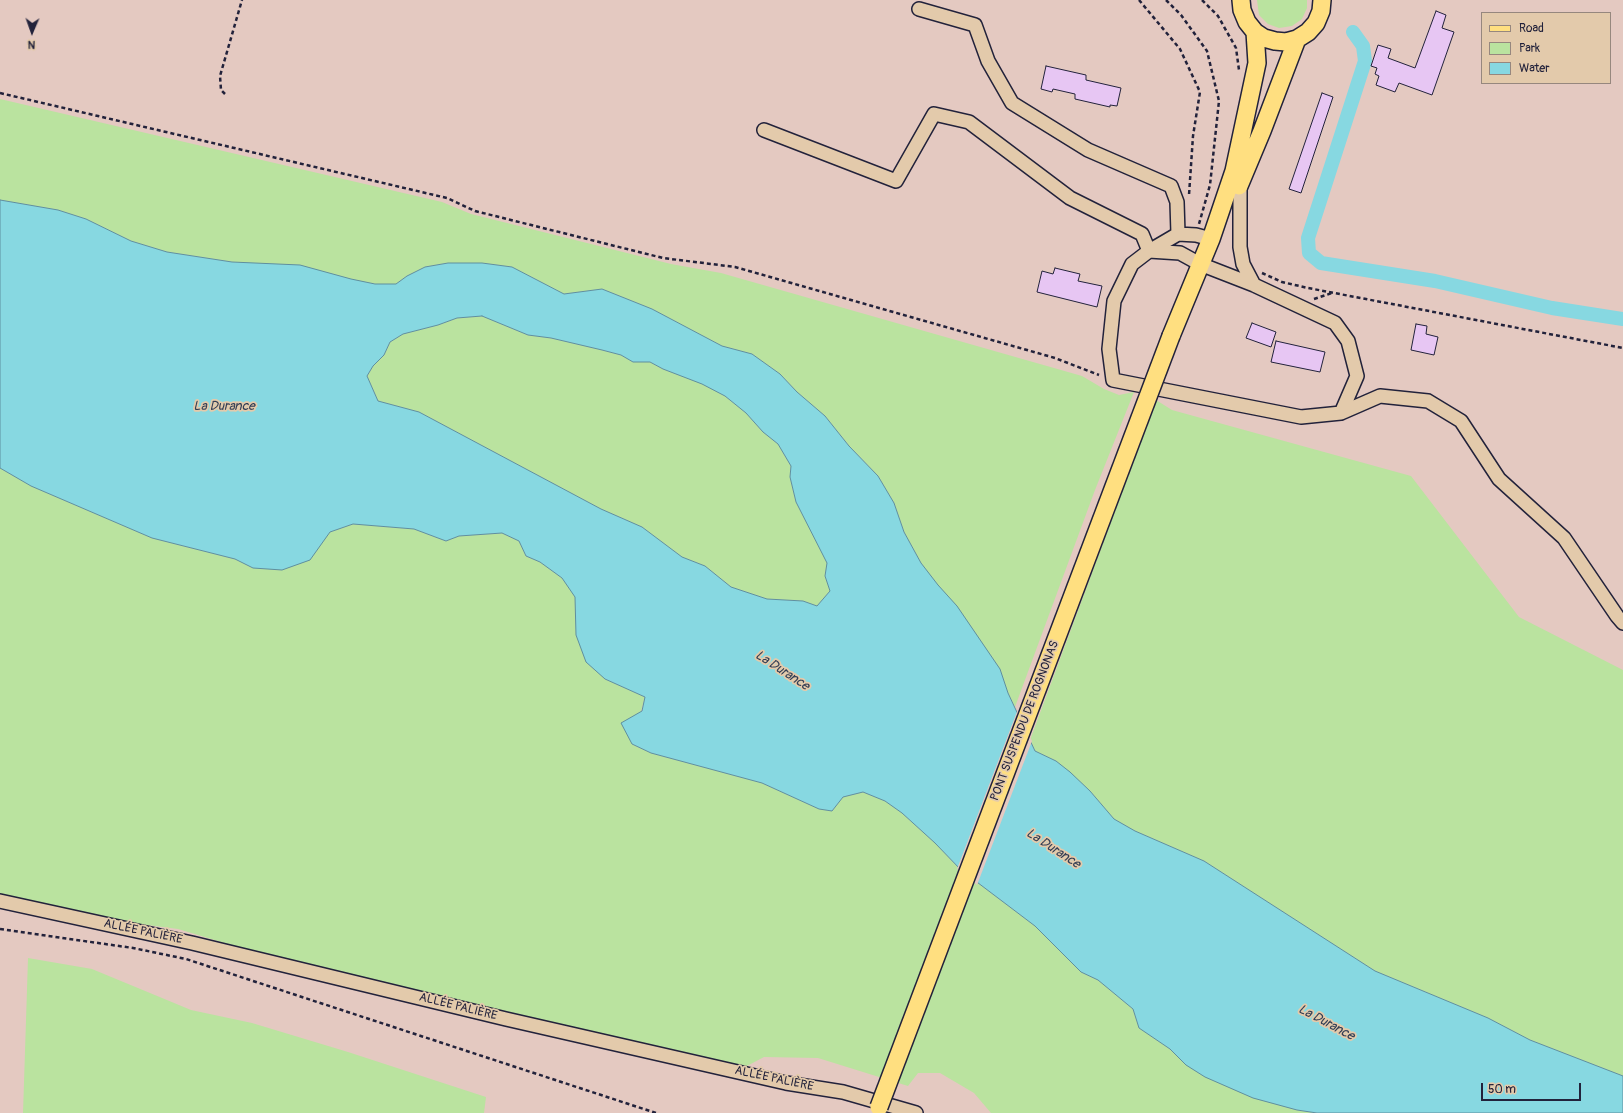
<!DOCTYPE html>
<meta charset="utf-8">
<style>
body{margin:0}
#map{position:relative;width:1623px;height:1113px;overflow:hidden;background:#e4c9c1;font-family:Pangolin,sans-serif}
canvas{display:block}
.legend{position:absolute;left:1481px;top:12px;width:130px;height:72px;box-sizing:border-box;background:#e3caab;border:1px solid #96877e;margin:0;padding:5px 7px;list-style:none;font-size:12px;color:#22223b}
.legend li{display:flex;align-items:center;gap:8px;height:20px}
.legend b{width:20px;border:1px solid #96877e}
.north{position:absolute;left:12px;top:12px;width:40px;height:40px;-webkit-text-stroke:3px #e3caab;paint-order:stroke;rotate:182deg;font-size:11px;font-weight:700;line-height:16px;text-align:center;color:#22223b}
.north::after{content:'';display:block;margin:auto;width:14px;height:18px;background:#22223b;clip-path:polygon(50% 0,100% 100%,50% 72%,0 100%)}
.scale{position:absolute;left:1481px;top:1083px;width:100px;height:18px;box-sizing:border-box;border:2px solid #22223b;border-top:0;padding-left:5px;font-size:12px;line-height:14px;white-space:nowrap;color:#22223b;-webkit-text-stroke:3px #e3caab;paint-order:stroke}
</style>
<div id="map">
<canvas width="1623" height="1113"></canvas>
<ul class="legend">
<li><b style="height:5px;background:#ffdf80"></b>Road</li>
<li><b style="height:11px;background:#bae39f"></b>Park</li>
<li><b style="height:11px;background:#87d8e1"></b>Water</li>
</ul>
<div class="north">N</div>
<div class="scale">50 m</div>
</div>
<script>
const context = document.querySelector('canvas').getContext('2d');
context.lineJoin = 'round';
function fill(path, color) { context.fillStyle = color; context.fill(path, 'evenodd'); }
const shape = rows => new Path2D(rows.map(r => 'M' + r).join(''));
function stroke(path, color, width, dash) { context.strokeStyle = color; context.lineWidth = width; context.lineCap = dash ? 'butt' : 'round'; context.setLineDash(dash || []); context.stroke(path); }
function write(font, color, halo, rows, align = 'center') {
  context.font = font + ' Pangolin,sans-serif'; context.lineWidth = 3.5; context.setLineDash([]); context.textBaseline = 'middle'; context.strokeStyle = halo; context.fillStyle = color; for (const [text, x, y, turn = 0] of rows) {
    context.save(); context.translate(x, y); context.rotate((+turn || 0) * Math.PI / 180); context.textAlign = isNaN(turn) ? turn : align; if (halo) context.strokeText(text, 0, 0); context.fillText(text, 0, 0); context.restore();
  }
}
fill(shape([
 [1257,0,1307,0,1307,8,1302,19,1292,26,1279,28,1268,24,1259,15],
 [0,99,442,202,471,214,671,264,721,273,1082,376,1104,389,1119,395,1134,392,1095,490,1015,707,1008,693,921,563,904,532,894,503,878,476,849,446,825,416,797,392,780,374,752,354,722,346,652,309,602,289,564,294,512,267,482,263,448,263,425,267,407,276,396,284,375,284,167,252,131,241,86,219,58,210,0,200],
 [482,316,528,335,551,338,602,350,621,355,633,362,650,362,663,369,702,383,725,396,746,413,763,432,778,444,791,466,790,477,796,502,828,563,825,576,830,591,817,606,803,601,767,599,731,587,705,566,682,557,642,527,601,509,419,412,378,401,367,376,373,366,384,355,390,342,403,334,438,325,457,318],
 [1156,400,1172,410,1411,476,1519,617,1623,670,1623,1076,1530,1040,1488,1018,1375,971,1204,861,1135,831,1114,819,1090,791,1056,761,1035,751,1030,740],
 [0,468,31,486,152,538,235,559,253,568,322,540,330,532,353,524,414,529,446,541,459,536,502,533,519,541,526,556,540,562,562,578,576,597,576,635,605,679,645,697,632,744,651,753,762,783,819,809,832,811,843,797,863,792,885,801,902,813,935,843,961,870,1035,926,1081,972,1098,980,1133,1009,1139,1028,1170,1049,1182,1061,1297,1110,1317,1113,991,1113,974,1093,940,1073,918,1073,908,1086,818,1058,764,1057,745,1067,264,955,178,929,116,921,0,895],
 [28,958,92,969,191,1010,252,1023,348,1052,486,1097,484,1113,23,1113]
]), '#bae39f');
const water = shape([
 [0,200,58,210,86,219,131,241,167,252,232,262,300,265,351,279,375,284,396,284,407,276,425,267,448,263,482,263,512,267,564,294,602,289,652,309,722,346,752,354,780,374,797,392,825,416,849,446,878,476,894,503,904,532,921,563,938,585,957,606,1000,669,1008,693,1035,751,1056,761,1070,772,1090,791,1114,819,1135,831,1204,861,1375,971,1488,1018,1530,1040,1623,1076,1623,1113,1317,1113,1297,1110,1253,1098,1205,1077,1186,1065,1170,1049,1139,1028,1133,1009,1098,980,1081,972,1035,926,961,870,935,843,902,813,885,801,863,792,843,797,832,811,819,809,762,783,651,753,632,744,621,723,642,711,645,697,605,679,586,662,576,635,575,597,562,578,540,562,526,556,519,541,502,533,459,536,446,541,414,529,353,524,330,532,310,560,282,570,253,568,235,559,152,538,31,486,0,468,0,200],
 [482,316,528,335,551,338,602,350,621,355,633,362,650,362,663,369,702,384,725,396,746,413,763,432,778,444,791,466,790,477,796,502,827,563,825,576,830,591,817,606,803,601,767,599,731,587,705,566,682,557,642,527,601,509,419,412,378,401,367,376,373,366,384,355,390,342,403,334,438,325,457,318,482,316]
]);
fill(water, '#87d8e1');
stroke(water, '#5f8f9f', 1);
fill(shape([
 [1018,709,1032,741,977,885,957,869]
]), '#e4c9c1');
stroke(shape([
 [1353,32,1363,46,1365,61,1308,238,1309,253,1321,263,1435,281,1552,308,1623,319]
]), '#87d8e1', 14);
const building = shape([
 [1436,11,1446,15,1442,28,1454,32,1432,95,1399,83,1395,92,1376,85,1379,76,1375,74,1377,68,1371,66,1378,45,1391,49,1388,58,1415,68,1436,11],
 [1046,66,1086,75,1086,80,1121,88,1117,106,1110,105,1110,107,1075,99,1075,94,1053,89,1052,92,1041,89,1046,66],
 [1322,93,1333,97,1301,193,1289,189,1322,93],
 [1055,268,1080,274,1078,281,1102,286,1097,307,1037,292,1042,271,1053,274,1055,268],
 [1252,323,1276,332,1271,347,1246,338,1252,323],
 [1416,324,1427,326,1426,334,1438,337,1434,355,1411,350,1416,324],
 [1276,341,1325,352,1320,372,1271,362,1276,341]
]);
fill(building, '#e7c6f3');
stroke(building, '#22223b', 1);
const minor = shape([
 [919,9,975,25,988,61,1012,103,1088,150,1171,186,1177,202,1178,234],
 [764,130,896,181,934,114,969,122,1070,198,1142,234,1149,251],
 [1240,185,1240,247,1243,264,1254,285],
 [1211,239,1196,235,1178,234,1149,251,1132,264,1114,301,1109,349,1113,380,1301,417,1341,413,1380,396,1428,401,1461,421,1499,479,1564,538,1617,616,1623,623],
 [1149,251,1180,253,1200,264,1254,285,1335,323,1348,341,1357,376,1341,413],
 [0,901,192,943,506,1019,786,1083,843,1092,916,1113]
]);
const major = shape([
 [1241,0,1242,10,1247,22,1255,32,1264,38,1275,41,1286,42,1297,39,1308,32,1316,23,1321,11,1322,0],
 [1239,186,1262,131,1297,39],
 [1171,336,1211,239,1234,171,1257,63,1255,32]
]);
stroke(minor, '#22223b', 16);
stroke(major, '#22223b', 20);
stroke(shape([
 [1139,0,1180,49,1200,92,1193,136,1189,195],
 [1166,0,1181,15,1207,51,1219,101,1210,185,1199,224],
 [1202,0,1218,16,1236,48,1239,70],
 [0,93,447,198,475,211,663,258,735,267,1055,358,1099,375],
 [225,94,221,90,220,76,242,0],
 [1262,273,1282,282,1308,288,1623,348],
 [1314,299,1332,293],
 [0,929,133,948,186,959,656,1113]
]), '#22223b', 2.5, [4, 3]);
stroke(minor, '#e3caab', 13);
stroke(major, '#ffdf80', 17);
const majorBridge = shape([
 [879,1107,1171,336]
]);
stroke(majorBridge, '#22223b', 20, []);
stroke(majorBridge, '#ffdf80', 17);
write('12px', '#22223b', '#e3caab', [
 ["PONT SUSPENDU DE ROGNONAS",1025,721,-69],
 ["ALLÉE PALIÈRE",143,932,12],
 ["ALLÉE PALIÈRE",458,1007,14],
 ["ALLÉE PALIÈRE",774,1079,12]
]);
write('italic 13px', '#313d54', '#e3caab', [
 ["La Durance",224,407],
 ["La Durance",782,671,33],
 ["La Durance",1053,849,33],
 ["La Durance",1326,1023,28]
]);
</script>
